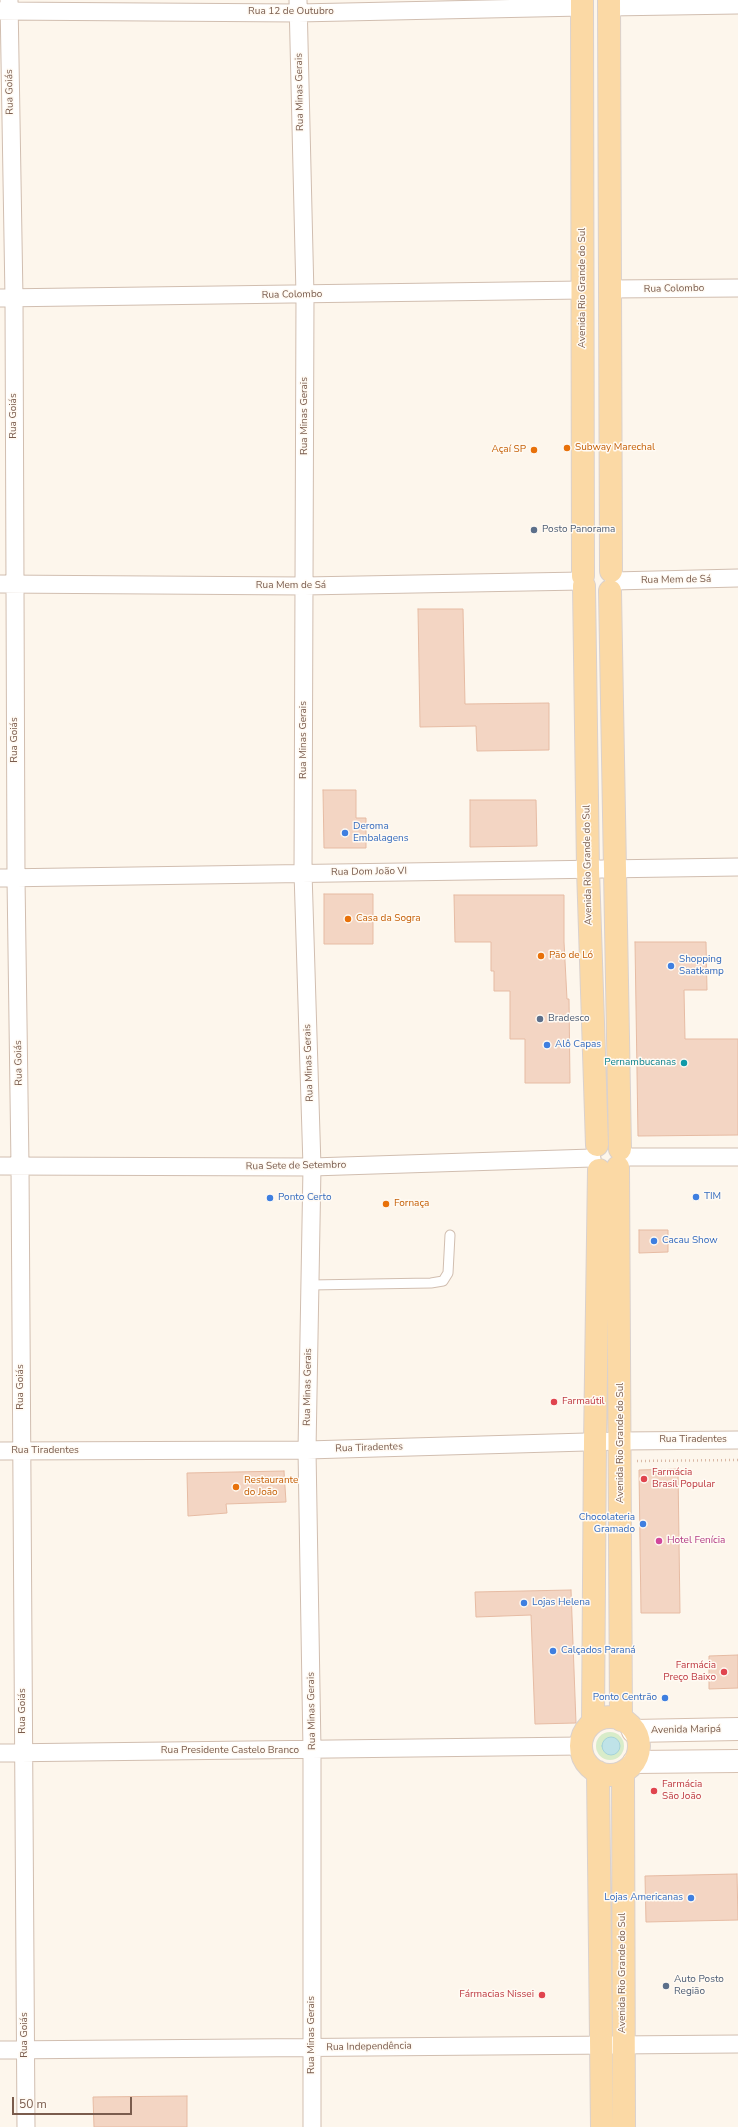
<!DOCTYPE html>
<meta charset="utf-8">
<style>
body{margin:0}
#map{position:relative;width:738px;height:2127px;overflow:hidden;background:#fdf6ec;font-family:"Nunito Sans",sans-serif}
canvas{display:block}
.scale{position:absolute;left:12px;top:2097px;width:120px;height:18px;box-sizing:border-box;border:2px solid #7a5c4d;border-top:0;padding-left:5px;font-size:12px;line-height:14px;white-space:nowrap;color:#7a5c4d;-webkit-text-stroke:3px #fffaf3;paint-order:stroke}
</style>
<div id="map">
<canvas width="738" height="2127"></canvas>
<div class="scale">50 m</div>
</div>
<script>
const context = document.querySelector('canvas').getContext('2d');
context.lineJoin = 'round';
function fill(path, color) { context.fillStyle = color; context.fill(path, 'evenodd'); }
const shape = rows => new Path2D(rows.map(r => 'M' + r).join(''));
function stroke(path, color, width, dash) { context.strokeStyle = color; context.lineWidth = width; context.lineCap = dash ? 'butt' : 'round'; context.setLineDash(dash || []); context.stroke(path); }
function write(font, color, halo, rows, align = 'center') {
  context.font = font + ' "Nunito Sans",sans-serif'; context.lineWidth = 3; context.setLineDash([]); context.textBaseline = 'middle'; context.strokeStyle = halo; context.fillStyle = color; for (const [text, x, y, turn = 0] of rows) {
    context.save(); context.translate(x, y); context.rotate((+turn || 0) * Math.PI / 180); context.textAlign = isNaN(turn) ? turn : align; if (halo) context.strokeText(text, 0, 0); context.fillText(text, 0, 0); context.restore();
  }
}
fill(shape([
 '596 1746a14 14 0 1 1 28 0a14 14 0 1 1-28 0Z'
]), '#d8ecc9');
const water = shape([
 '602 1746a9 9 0 1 1 18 0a9 9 0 1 1-18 0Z'
]);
fill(water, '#bfe3e8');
stroke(water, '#a5d3da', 1);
const building = shape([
 [418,609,463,609,465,704,549,703,549,750,477,751,476,726,420,727,418,609],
 [323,790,356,790,356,818,366,818,366,848,324,848,323,790],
 [470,800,536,800,537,846,470,847,470,800],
 [324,894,373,894,373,944,324,944,324,894],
 [454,895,564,895,564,942,567,999,569,999,570,1083,525,1083,525,1039,510,1039,510,991,494,991,494,971,491,971,491,942,455,942,454,895],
 [635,942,706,942,707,990,684,990,685,1039,738,1039,738,1135,638,1136,635,942],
 [639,1230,668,1230,668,1252,639,1253,639,1230],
 [678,1469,680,1613,641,1613,639,1470,678,1469],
 [284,1471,286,1502,226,1504,227,1513,188,1516,187,1473,284,1471],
 [571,1590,576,1723,535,1724,531,1615,476,1617,475,1592,571,1590],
 [738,1655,738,1688,709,1689,709,1656,738,1655],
 [737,1874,738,1920,646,1922,645,1876,737,1874],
 [187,2096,187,2127,94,2127,93,2097,187,2096]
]);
fill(building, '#f3d5c3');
stroke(building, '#e6bba3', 1);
const lane = shape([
 [310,1285,431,1283,443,1281,448,1273,450,1235]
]);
const street = shape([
 [9,0,14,298,16,878,20,1166,26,2127],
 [298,0,305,295,303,872,312,1167,307,1450,312,1750,312,2127],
 [609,7,738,5],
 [0,11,298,13,582,7],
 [610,289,738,288],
 [0,298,583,290],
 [614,581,738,578],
 [0,584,304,586,582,581],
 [0,878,738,867],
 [622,1157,738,1157],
 [0,1166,312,1167,592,1158],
 [0,1451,307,1450,621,1441,738,1440],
 [0,1753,581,1746],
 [0,2050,738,2044]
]);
const secondary = shape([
 [633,1731,738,1729],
 [634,1762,738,1761]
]);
const primary = shape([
 [582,0,583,576],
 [609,0,611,571],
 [584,586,588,869,597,1145],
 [610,591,620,1149],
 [618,1167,621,1720],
 '581 1746a29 29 0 1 1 58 0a29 29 0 1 1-58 0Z',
 [593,1722,595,1442,599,1170],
 [598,1772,602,2127],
 [623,1772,624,2127]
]);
stroke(lane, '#d1beb0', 11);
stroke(street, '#d1beb0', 19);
stroke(secondary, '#d6c0b0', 24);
stroke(primary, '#dad1cd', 24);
stroke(shape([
 [637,1461,738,1460]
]), '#d9b8a5', 2.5, [1, 3]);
stroke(lane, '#fff', 9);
stroke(street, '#fff', 17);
stroke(secondary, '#fff', 22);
stroke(primary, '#fbd9a5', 22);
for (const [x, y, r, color] of [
 [567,448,4,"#e8710a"],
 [534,450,4,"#e8710a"],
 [534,530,4,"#5c6f8a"],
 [345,833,4,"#3f7fe0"],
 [348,919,4,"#e8710a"],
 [541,956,4,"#e8710a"],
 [671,966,4,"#3f7fe0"],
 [540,1019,4,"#5c6f8a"],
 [547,1045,4,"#3f7fe0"],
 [684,1063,4,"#0f9aa8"],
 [696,1197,4,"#3f7fe0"],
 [270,1198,4,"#3f7fe0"],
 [386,1204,4,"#e8710a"],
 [654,1241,4,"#3f7fe0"],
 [554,1402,4,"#e0444e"],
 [644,1479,4,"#e0444e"],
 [236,1487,4,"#e8710a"],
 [643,1524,4,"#3f7fe0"],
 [659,1541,4,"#d1479c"],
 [524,1603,4,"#3f7fe0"],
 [553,1651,4,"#3f7fe0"],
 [724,1672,4,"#e0444e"],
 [665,1698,4,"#3f7fe0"],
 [654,1791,4,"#e0444e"],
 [691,1898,4,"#3f7fe0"],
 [666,1986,4,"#5c6f8a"],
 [542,1995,4,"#e0444e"]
]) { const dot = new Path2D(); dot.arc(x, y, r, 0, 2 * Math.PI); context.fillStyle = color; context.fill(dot); stroke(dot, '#fffaf3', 1.5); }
write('10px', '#7a5c4d', '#fffaf3', [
 ["Rua 12 de Outubro",291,12],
 ["Rua Goiás",10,92,-91],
 ["Rua Minas Gerais",300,92,-91],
 ["Avenida Rio Grande do Sul",583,288,-90],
 ["Rua Colombo",674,289,-1],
 ["Rua Colombo",292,295,-1],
 ["Rua Goiás",14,416,-90],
 ["Rua Minas Gerais",305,416,-90],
 ["Rua Mem de Sá",676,580,-1],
 ["Rua Mem de Sá",291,586],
 ["Rua Goiás",15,740,-90],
 ["Rua Minas Gerais",304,740,-90],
 ["Avenida Rio Grande do Sul",588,865,-91],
 ["Rua Dom João VI",369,872,-1],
 ["Rua Goiás",19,1063,-91],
 ["Rua Minas Gerais",309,1063,-92],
 ["Rua Sete de Setembro",296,1166,-1],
 ["Rua Goiás",21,1387,-90],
 ["Rua Minas Gerais",308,1387,-89],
 ["Rua Tiradentes",693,1440],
 ["Avenida Rio Grande do Sul",621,1443,-90],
 ["Rua Tiradentes",369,1448,-2],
 ["Rua Tiradentes",45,1451],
 ["Rua Goiás",23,1711,-90],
 ["Rua Minas Gerais",312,1711,-91],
 ["Avenida Maripá",686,1730,-1],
 ["Rua Presidente Castelo Branco",230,1751],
 ["Avenida Rio Grande do Sul",623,1973,-90],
 ["Rua Goiás",25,2035,-90],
 ["Rua Minas Gerais",312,2035,-90],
 ["Rua Independência",369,2047,-1]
]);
write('10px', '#c56008', '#fffaf3', [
 ["Subway Marechal",575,448],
 ["Açaí SP",526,450,"right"],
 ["Casa da Sogra",356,919],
 ["Pão de Ló",549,956],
 ["Fornaça",394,1204],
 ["Restaurante",244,1481],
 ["do João",244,1493]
], 'left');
write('10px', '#4e5e75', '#fffaf3', [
 ["Posto Panorama",542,530],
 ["Bradesco",548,1019],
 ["Auto Posto",674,1980],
 ["Região",674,1992]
], 'left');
write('10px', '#366cbe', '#fffaf3', [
 ["Deroma",353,827],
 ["Embalagens",353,839],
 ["Shopping",679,960],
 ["Saatkamp",679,972],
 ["Alô Capas",555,1045],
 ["TIM",704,1197],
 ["Ponto Certo",278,1198],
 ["Cacau Show",662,1241],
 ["Chocolateria",635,1518,"right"],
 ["Gramado",635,1530,"right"],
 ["Lojas Helena",532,1603],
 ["Calçados Paraná",561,1651],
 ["Ponto Centrão",657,1698,"right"],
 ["Lojas Americanas",683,1898,"right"]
], 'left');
write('10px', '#0d838f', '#fffaf3', [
 ["Pernambucanas",676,1063]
], 'right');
write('10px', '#be3a42', '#fffaf3', [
 ["Farmaútil",562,1402],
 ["Farmácia",652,1473],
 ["Brasil Popular",652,1485],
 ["Farmácia",716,1666,"right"],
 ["Preço Baixo",716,1678,"right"],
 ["Farmácia",662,1785],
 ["São João",662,1797],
 ["Fármacias Nissei",534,1995,"right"]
], 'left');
write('10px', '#b23c85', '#fffaf3', [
 ["Hotel Fenícia",667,1541]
], 'left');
</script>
